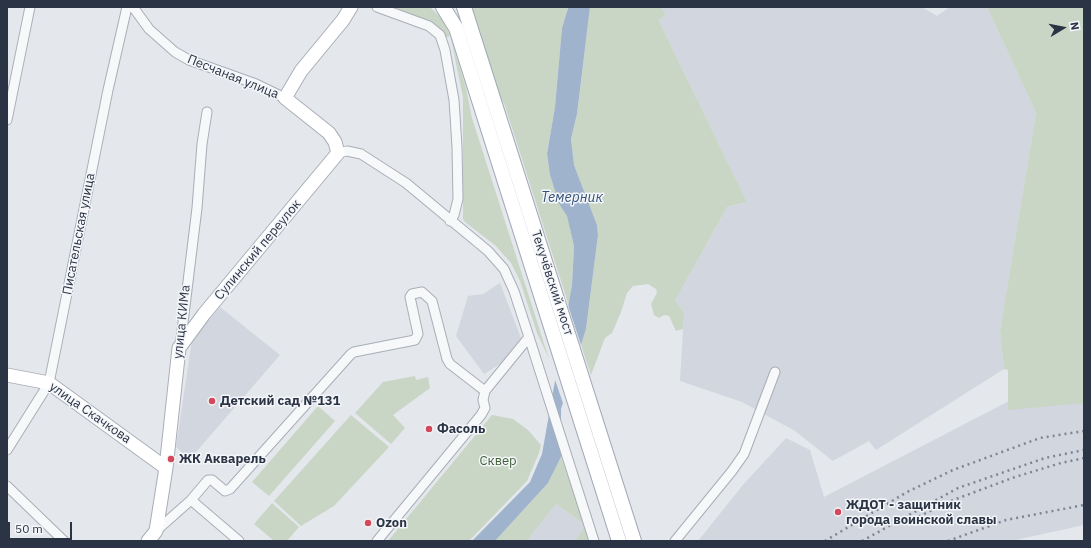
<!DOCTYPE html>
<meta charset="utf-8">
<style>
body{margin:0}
#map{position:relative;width:1091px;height:548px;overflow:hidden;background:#e4e7ec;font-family:"IBM Plex Sans",sans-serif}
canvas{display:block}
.frame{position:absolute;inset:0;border:8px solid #2b3445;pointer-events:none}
.north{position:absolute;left:1043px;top:8px;width:40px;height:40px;-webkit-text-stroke:3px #f4f6f9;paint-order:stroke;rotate:80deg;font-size:11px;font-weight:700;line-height:16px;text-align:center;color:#2b3445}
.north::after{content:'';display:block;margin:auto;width:14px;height:18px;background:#2b3445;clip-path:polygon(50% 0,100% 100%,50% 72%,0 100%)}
.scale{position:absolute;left:8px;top:522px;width:64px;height:18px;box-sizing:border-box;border:2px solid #2b3445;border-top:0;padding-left:5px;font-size:12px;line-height:14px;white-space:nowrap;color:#2b3445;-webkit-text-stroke:3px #f4f6f9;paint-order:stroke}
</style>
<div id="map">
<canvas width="1091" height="548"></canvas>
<div class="frame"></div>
<div class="north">N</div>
<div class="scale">50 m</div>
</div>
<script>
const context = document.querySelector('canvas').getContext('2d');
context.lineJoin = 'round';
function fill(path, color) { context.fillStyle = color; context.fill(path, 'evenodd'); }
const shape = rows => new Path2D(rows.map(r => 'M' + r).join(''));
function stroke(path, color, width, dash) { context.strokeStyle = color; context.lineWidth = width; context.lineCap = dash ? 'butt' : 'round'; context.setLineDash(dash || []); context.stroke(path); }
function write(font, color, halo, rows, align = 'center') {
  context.font = font + ' "IBM Plex Sans",sans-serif'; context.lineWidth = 3; context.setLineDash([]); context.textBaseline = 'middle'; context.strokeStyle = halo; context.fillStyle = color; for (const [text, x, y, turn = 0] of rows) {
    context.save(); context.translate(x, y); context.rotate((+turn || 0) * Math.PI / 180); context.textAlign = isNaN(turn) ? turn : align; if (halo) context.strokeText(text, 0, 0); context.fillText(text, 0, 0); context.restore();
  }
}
fill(shape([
 [661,7,922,7,937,16,950,7,987,7,1036,113,1000,330,1004,369,876,450,869,441,833,461,795,431,742,402,680,381,684,312,675,301,727,207,747,202,659,21,666,14],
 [500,283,521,338,503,362,484,374,456,336,468,296,483,294],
 [220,307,280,355,190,459,176,447,192,340],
 [1084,394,1084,525,1011,541,698,541,742,486,786,438,810,450,824,497,1009,401],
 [556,504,585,525,575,541,527,541]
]), '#d2d6de');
fill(shape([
 [394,7,430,7,444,21,450,36,444,38,423,19],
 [471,7,568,7,562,28,555,107,547,154,550,175,559,204,567,215,574,246,572,285,569,306,505,106,494,82],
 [590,7,661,7,666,14,659,21,747,202,727,207,675,301,684,312,683,329,676,331,669,316,664,315,659,318,654,315,651,304,657,293,656,289,648,284,633,286,627,293,621,312,612,333,605,338,591,375,581,345,586,329,598,235,597,225,574,165,571,139,577,114],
 [987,7,1084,7,1084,403,1008,410,1008,370,1004,369,1000,330,1036,113],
 [451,39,466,88,472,118,549,359,537,333,520,281,511,263,496,246,465,222,463,219,463,97],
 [415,376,416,380,428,377,430,388,393,415,405,428,391,444,355,413,383,382],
 [318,406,335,421,269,496,252,482],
 [351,415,389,447,334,506,301,526,274,501],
 [492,415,513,419,528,430,541,445,539,453,527,481,469,541,388,541],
 [561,457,585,525,590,541,575,541,585,525,556,504,527,541,495,541,548,483],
 [272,503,299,527,287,541,274,541,254,524]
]), '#c9d6c5');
fill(shape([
 [590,7,577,114,571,139,574,165,597,225,598,235,586,329,561,409,561,457,548,483,495,541,472,541,530,482,542,454,572,285,574,246,567,216,559,204,550,175,547,154,555,107,562,28,568,8]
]), '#9fb4cc');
fill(shape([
 [567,302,582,348,564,406,554,377]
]), '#e4e7ec');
const street = shape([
 [133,7,149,29,175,52,189,60,256,84,285,98],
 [377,7,429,26,440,35,445,50,454,100,457,147,458,199,454,215,450,221],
 [7,120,30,7],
 [338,153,347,151,361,154,406,183,488,251,504,269,514,291,529,337,594,541],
 [180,347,197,208,202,144,207,112],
 [7,450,49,383,108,90,127,7],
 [7,486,64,541],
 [191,500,239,541],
 [156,531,191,500,208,480,212,480,225,491,230,489,351,354,354,352,415,340,418,334,410,297,412,294,422,292,432,301,447,359,450,364,485,391],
 [377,541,481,415,485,408,483,400,485,391,529,337],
 [675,541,732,471,744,454,775,372]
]);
const secondary = shape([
 [7,375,49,383,166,468],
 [148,541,156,531,166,468,179,348,204,314,338,153,335,142,329,133,285,98,301,71,343,20,351,7]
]);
const primary = shape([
 [443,7,456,28,619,541],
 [464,7,634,541]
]);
stroke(street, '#a9aeb7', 11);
stroke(secondary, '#a9aeb7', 15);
stroke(primary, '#a3abb8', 16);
stroke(street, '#f7f8fa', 9);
stroke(secondary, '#fff', 13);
stroke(primary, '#fff', 14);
stroke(shape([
 [908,522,948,502,1015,477,1061,463,1084,458],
 [825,541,907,492,953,470,1040,438,1084,431],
 [862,541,958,488,1045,458,1084,450],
 [948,541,1006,520,1084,505]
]), '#7d8696', 2.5, [2, 4]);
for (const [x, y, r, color] of [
 [212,401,4,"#d1495b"],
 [429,429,4,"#d1495b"],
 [171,459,4,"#d1495b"],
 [838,512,4,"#d1495b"],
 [368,523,4,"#d1495b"]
]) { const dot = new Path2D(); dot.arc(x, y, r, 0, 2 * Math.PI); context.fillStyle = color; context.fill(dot); stroke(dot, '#f4f6f9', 1.5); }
write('13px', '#2b3445', '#f4f6f9', [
 ["Песчаная улица",233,77,22],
 ["Писательская улица",79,234,-79],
 ["Сулинский переулок",258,250,-50],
 ["Текучёвский мост",552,283,72],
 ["улица КИМа",182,322,-84],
 ["улица Скачкова",90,413,35]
]);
write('bold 13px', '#2b3445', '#f4f6f9', [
 ["Детский сад №131",220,401],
 ["Фасоль",437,429],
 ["ЖК Акварель",179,459],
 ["ЖДОТ - защитник",846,505],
 ["города воинской славы",846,520],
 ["Ozon",376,523]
], 'left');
write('13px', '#3f6138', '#f4f6f9', [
 ["Сквер",498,461]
]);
write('italic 14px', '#34527a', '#f4f6f9', [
 ["Темерник",572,198]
]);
</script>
